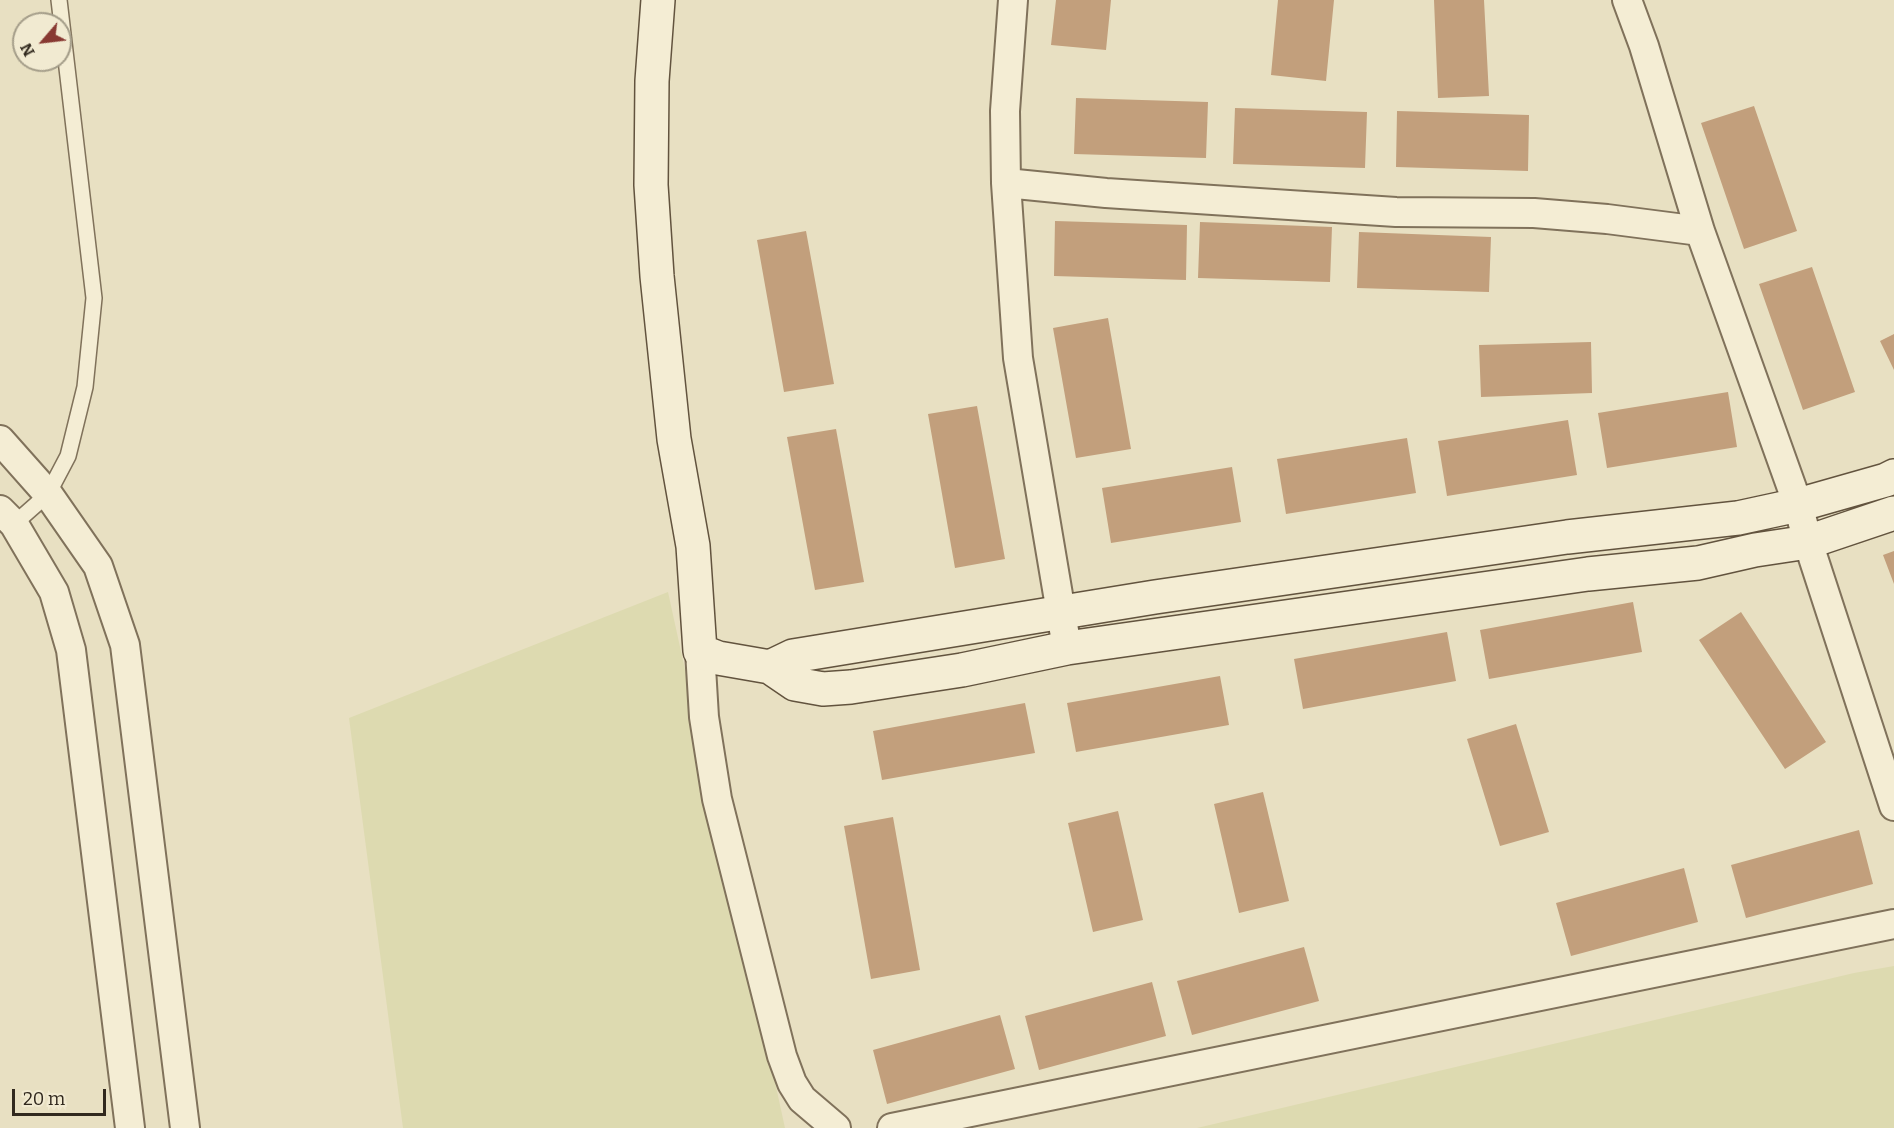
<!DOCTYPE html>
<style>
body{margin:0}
#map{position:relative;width:1894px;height:1128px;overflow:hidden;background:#e8e0c2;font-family:Bitter,serif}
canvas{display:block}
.north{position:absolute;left:12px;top:12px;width:60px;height:60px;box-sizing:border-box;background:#f1ead1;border:2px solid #a49d89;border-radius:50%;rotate:242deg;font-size:16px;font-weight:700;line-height:24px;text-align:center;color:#31291e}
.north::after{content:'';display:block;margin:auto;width:21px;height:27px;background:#883932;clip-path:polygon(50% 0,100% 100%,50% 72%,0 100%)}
.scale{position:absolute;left:12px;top:1089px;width:94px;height:27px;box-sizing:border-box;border:3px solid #31291e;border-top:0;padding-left:8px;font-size:18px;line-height:21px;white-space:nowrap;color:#31291e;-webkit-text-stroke:4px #f1ead1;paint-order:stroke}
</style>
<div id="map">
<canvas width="1894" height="1128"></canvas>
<div class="north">N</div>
<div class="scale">20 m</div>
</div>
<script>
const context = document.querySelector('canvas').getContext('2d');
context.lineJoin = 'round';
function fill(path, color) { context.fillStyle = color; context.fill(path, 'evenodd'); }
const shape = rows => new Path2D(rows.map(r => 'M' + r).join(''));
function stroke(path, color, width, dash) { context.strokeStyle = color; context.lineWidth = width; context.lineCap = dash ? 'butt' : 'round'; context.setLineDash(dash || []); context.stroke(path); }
fill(shape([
 [668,592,785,1128,403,1128,349,718],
 [1894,966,1894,1128,1197,1128,1854,973]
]), '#dddab0');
fill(shape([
 [1056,0,1111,0,1106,50,1051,45],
 [1278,0,1334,0,1326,81,1271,75],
 [1434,0,1484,0,1489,96,1438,98],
 [1076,98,1208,102,1206,158,1074,154],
 [1754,106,1797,231,1744,249,1701,123],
 [1235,108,1367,112,1365,168,1233,164],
 [1397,111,1529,115,1528,171,1396,167],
 [1055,221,1187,225,1186,280,1054,276],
 [1200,222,1332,227,1330,282,1198,278],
 [806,231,834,384,784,392,757,240],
 [1359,232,1491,237,1489,292,1357,288],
 [1812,267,1855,392,1803,410,1759,284],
 [1108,318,1131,449,1076,458,1053,328],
 [1894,334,1894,370,1880,341],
 [1591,342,1592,393,1481,397,1479,345],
 [1728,392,1737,447,1607,468,1598,413],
 [977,406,1005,559,955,568,928,414],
 [1568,420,1577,475,1447,496,1438,441],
 [836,429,864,582,815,590,787,437],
 [1407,438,1416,493,1286,514,1277,459],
 [1232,467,1241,522,1111,543,1102,488],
 [1894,551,1894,584,1883,555],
 [1633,602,1642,652,1489,679,1480,630],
 [1741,612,1826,742,1785,769,1699,640],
 [1447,632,1456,681,1303,709,1294,659],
 [1220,676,1229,725,1076,752,1067,703],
 [1025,703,1035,753,882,780,873,731],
 [1516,724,1549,832,1500,846,1467,739],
 [1263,792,1289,901,1239,913,1214,804],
 [1118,811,1143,920,1093,932,1068,823],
 [893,817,920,970,871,979,844,826],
 [1859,830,1873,884,1746,918,1731,865],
 [1684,868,1698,922,1571,956,1556,903],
 [1304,947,1319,1001,1192,1035,1177,981],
 [1152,982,1166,1036,1039,1070,1025,1016],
 [1000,1015,1015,1069,887,1104,873,1050]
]), '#c29f7c');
const lane = shape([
 [14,524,48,494,68,456,85,387,94,298,59,0]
]);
const street = shape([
 [1013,0,1005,111,1006,183,1018,358,1067,648],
 [1627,0,1644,46,1700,231,1798,505,1808,542,1894,806],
 [1006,183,1106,193,1396,212,1534,213,1607,219,1700,231],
 [0,440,48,494,98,566,125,645,185,1128],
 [0,510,14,524,54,592,71,650,130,1128],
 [700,651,704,717,717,799,782,1056,792,1083,802,1099,836,1128],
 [892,1128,1894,924]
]);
const secondary = shape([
 [658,0,652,81,651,185,657,276,674,439,693,546,700,651,718,658,770,667,795,684,823,689,851,687,962,670,1067,648,1588,574,1698,563,1755,550,1808,542,1894,513],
 [770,667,793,656,1155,597,1567,537,1738,518,1798,505,1886,480,1894,476]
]);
stroke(lane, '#80725b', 18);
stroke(street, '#80725b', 32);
stroke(secondary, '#62533e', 36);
stroke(lane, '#f4edd4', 15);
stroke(street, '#f4edd4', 28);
stroke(secondary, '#f4edd4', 33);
</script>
